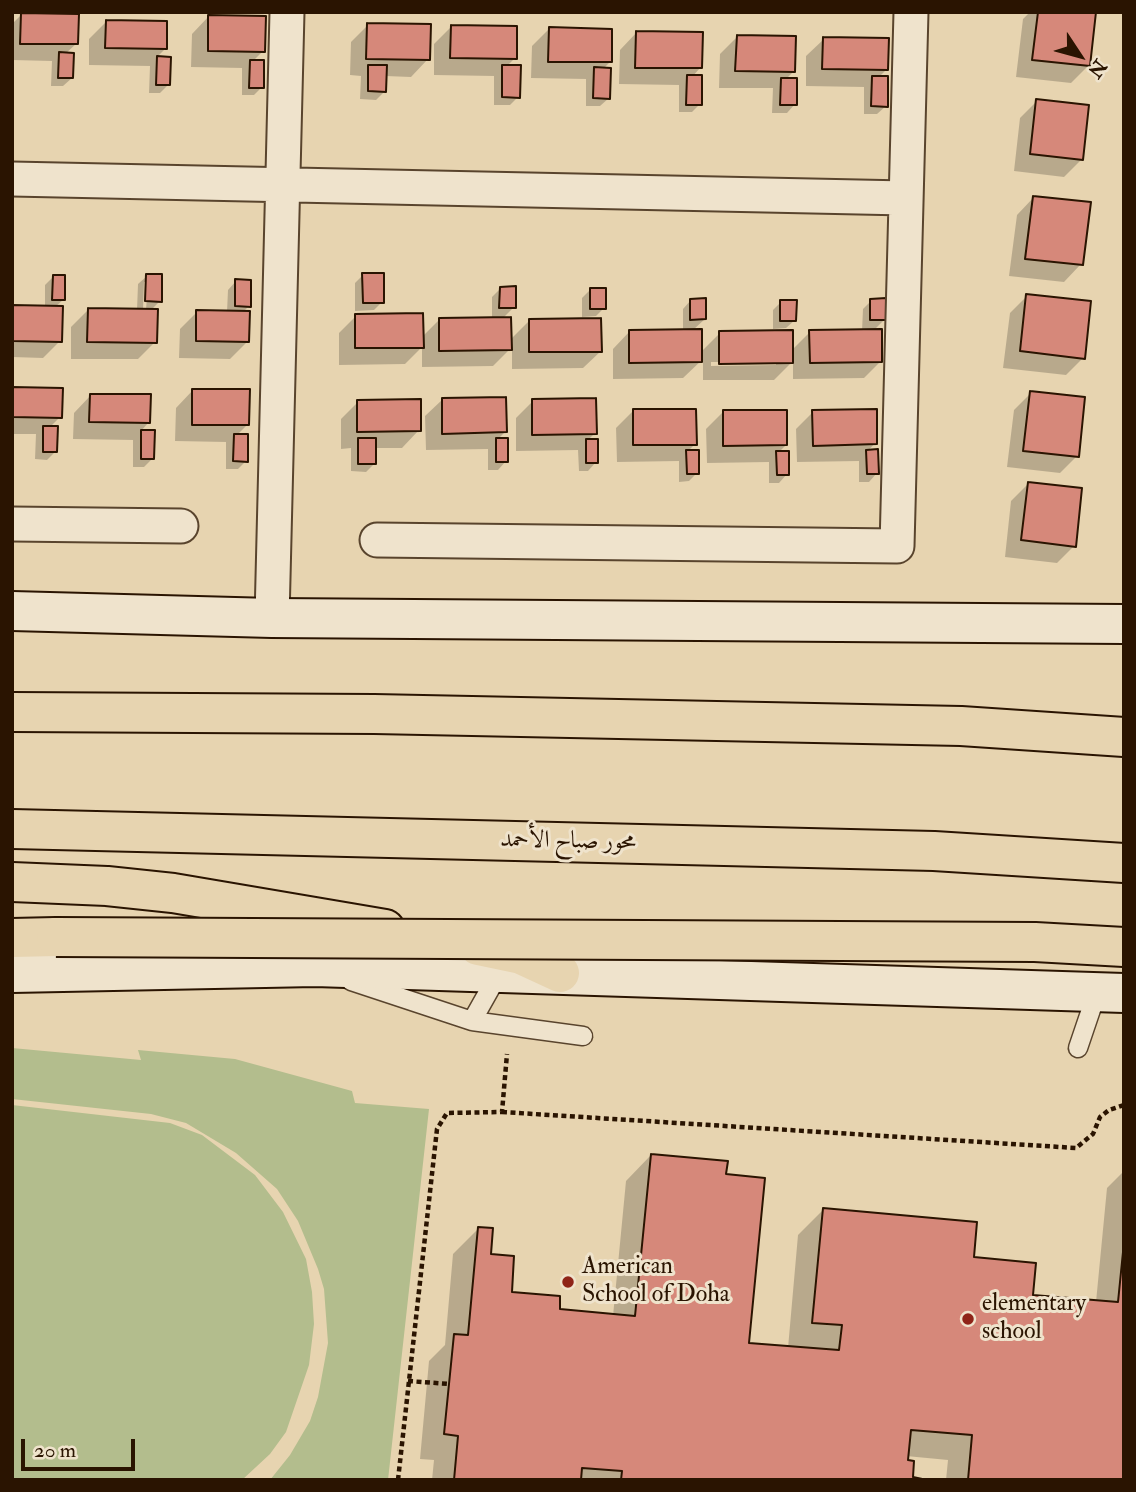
<!DOCTYPE html>
<meta charset="utf-8">
<style>
body{margin:0}
#map{position:relative;width:1136px;height:1492px;overflow:hidden;background:#e7d4b0;font-family:"IM FELL Double Pica",serif}
canvas{display:block}
.frame{position:absolute;inset:0;border:14px solid #2a1401;pointer-events:none}
.north{position:absolute;left:1045px;top:21px;width:70px;height:70px;-webkit-text-stroke:5px #efe3cc;paint-order:stroke;rotate:126deg;font-size:19px;font-weight:700;line-height:28px;text-align:center;color:#2a1401}
.north::after{content:'';display:block;margin:auto;width:24px;height:32px;background:#2a1401;clip-path:polygon(50% 0,100% 100%,50% 72%,0 100%)}
.scale{position:absolute;left:21px;top:1439px;width:114px;height:32px;box-sizing:border-box;border:4px solid #2a1401;border-top:0;padding-left:9px;font-size:21px;line-height:24px;white-space:nowrap;color:#2a1401;-webkit-text-stroke:5px #efe3cc;paint-order:stroke}
</style>
<div id="map">
<canvas width="1136" height="1492"></canvas>
<div class="frame"></div>
<div class="north">N</div>
<div class="scale">20 m</div>
</div>
<script>
const context = document.querySelector('canvas').getContext('2d');
context.lineJoin = 'round';
function fill(path, color) { context.fillStyle = color; context.fill(path, 'evenodd'); }
const shape = rows => new Path2D(rows.map(r => 'M' + r).join(''));
function stroke(path, color, width, dash) { context.strokeStyle = color; context.lineWidth = width; context.lineCap = dash ? 'butt' : 'round'; context.setLineDash(dash || []); context.stroke(path); }
function write(font, color, halo, rows, align = 'center') {
  context.font = font + ' "IM FELL Double Pica",Amiri,serif'; context.lineWidth = 6; context.setLineDash([]); context.textBaseline = 'middle'; context.strokeStyle = halo; context.fillStyle = color; for (const [text, x, y, turn = 0] of rows) {
    context.save(); context.translate(x, y); context.rotate((+turn || 0) * Math.PI / 180); context.textAlign = isNaN(turn) ? turn : align; if (halo) context.strokeText(text, 0, 0); context.fillText(text, 0, 0); context.restore();
  }
}
fill(shape([
 [12,1048,141,1060,138,1050,235,1059,352,1091,355,1103,429,1109,388,1480,270,1480,290,1455,310,1421,318,1397,328,1343,324,1289,318,1269,298,1221,277,1189,236,1153,186,1123,151,1114,12,1099],
 [12,1105,170,1123,202,1135,255,1175,283,1212,306,1259,312,1292,314,1324,309,1365,286,1432,270,1454,242,1480,12,1480]
]), '#b3bd8d');
fill(shape([
 [1030,12,1094,12,1088,66,1071,83,1016,77,1023,19],
 [21,15,76,44,65,54,72,78,63,86,51,86,52,61,12,60,12,24],
 [209,16,263,51,252,62,262,87,254,95,242,95,242,68,191,67,192,34],
 [106,22,165,49,156,58,169,58,168,85,160,93,149,93,150,66,89,65,89,39],
 [368,25,428,59,411,77,385,76,385,91,376,100,360,99,361,76,350,75,351,42],
 [451,27,515,58,507,66,518,97,510,105,494,105,494,76,434,75,434,44],
 [549,29,610,62,602,70,609,98,600,106,586,106,586,79,531,78,532,46],
 [637,32,700,68,692,77,700,104,692,112,679,112,679,85,619,84,620,50],
 [737,37,794,71,785,80,795,104,787,113,772,113,773,88,719,88,720,54],
 [824,39,886,70,878,78,886,106,877,114,864,114,864,87,806,86,806,56],
 [1037,101,1081,160,1064,177,1014,171,1020,118],
 [1034,197,1081,264,1064,282,1009,276,1017,215],
 [363,275,382,302,374,310,355,311,355,283],
 [147,276,160,301,151,310,155,342,138,359,71,359,71,327,88,310,137,310,138,284],
 [144,282,148,282,146,310,143,310],
 [53,277,63,300,55,307,60,341,43,358,12,357,12,307,45,307,45,285],
 [236,281,249,306,242,313,247,342,230,359,179,358,180,329,197,312,227,312,228,290],
 [500,289,514,307,502,319,510,340,529,321,601,351,583,368,512,369,512,347,493,366,422,367,422,347,405,364,339,365,339,333,356,316,422,337,439,320,492,319,492,297],
 [590,290,604,308,596,316,582,317,582,298],
 [1027,296,1083,358,1066,375,1003,368,1010,313],
 [691,300,705,319,693,330,701,352,720,333,791,351,810,332,862,331,863,309,871,301,885,319,873,331,881,361,864,378,793,379,793,361,774,380,703,380,703,359,683,378,613,379,613,349,630,331,683,331,683,309],
 [711,362,776,362,776,365,711,366],
 [781,302,795,320,786,328,773,329,773,310],
 [12,389,60,417,49,428,55,452,47,460,35,459,36,434,12,434],
 [193,390,248,424,236,436,246,461,238,469,226,469,226,442,175,441,176,408],
 [1031,393,1077,456,1060,473,1007,467,1014,410],
 [91,395,149,422,140,432,153,432,152,459,144,467,133,467,133,440,73,439,74,413],
 [443,399,505,432,497,440,506,461,498,470,488,470,488,449,426,450,425,416],
 [533,401,595,433,587,441,596,462,588,471,579,471,578,450,516,451,516,418],
 [358,402,419,430,402,448,375,448,375,463,366,472,351,471,351,448,341,449,341,419],
 [633,411,695,444,688,451,697,473,689,481,679,482,679,461,617,462,616,428],
 [723,412,786,445,778,453,787,474,779,483,769,483,769,462,707,463,706,429],
 [813,412,875,443,867,452,877,473,869,482,859,482,859,461,797,462,796,429],
 [1028,484,1074,546,1057,563,1005,557,1011,501],
 [651,1155,724,1176,747,1344,788,1348,798,1235,823,1210,972,1259,1031,1296,1096,1302,1107,1188,1124,1171,1124,1480,946,1480,948,1460,906,1456,911,1478,926,1480,432,1480,434,1460,420,1459,429,1361,445,1345,453,1254,478,1229,510,1294,558,1311,613,1316,626,1181]
]), '#0003');
const building = shape([
 [1038,12,1096,12,1090,66,1032,60,1038,12],
 [21,13,79,14,78,44,20,44,21,13],
 [208,15,266,16,265,52,208,51,208,15],
 [106,20,167,21,167,49,105,48,106,20],
 [367,23,431,24,430,60,366,59,367,23],
 [451,25,517,26,517,59,450,58,451,25],
 [549,27,612,29,612,62,548,62,549,27],
 [636,31,703,32,702,68,635,68,636,31],
 [737,35,796,36,795,72,735,71,737,35],
 [823,37,889,38,888,70,822,69,823,37],
 [59,52,74,53,73,78,58,78,59,52],
 [157,56,171,57,170,85,156,85,157,56],
 [250,60,264,60,264,88,249,88,250,60],
 [368,65,387,65,386,92,368,91,368,65],
 [502,65,521,65,520,98,502,97,502,65],
 [594,67,611,68,610,99,593,98,594,67],
 [687,75,702,75,702,105,686,105,687,75],
 [872,76,888,76,888,107,871,106,872,76],
 [781,78,797,78,797,105,780,105,781,78],
 [1036,99,1089,105,1083,160,1030,154,1036,99],
 [1033,196,1091,202,1083,265,1025,259,1033,196],
 [362,273,384,273,384,303,363,303,362,273],
 [146,274,162,274,162,302,145,301,146,274],
 [53,275,65,275,65,300,52,300,53,275],
 [235,279,251,280,251,307,235,306,235,279],
 [516,286,516,308,499,308,500,287,516,286],
 [590,288,606,288,606,309,590,309,590,288],
 [1026,294,1091,301,1085,359,1020,351,1026,294],
 [706,298,706,319,690,320,690,299,706,298],
 [886,298,886,320,870,320,870,299,886,298],
 [780,300,797,300,796,321,780,321,780,300],
 [12,305,63,306,62,342,12,341,12,305],
 [88,308,158,309,157,343,87,342,88,308],
 [196,310,250,311,249,342,196,341,196,310],
 [423,313,424,348,355,348,355,314,423,313],
 [511,317,512,350,439,351,439,318,511,317],
 [601,318,602,352,529,352,529,319,601,318],
 [702,329,702,362,629,363,629,330,702,329],
 [882,329,882,362,810,363,809,330,882,329],
 [793,330,793,363,719,364,719,331,793,330],
 [12,387,63,388,62,418,12,417,12,387],
 [192,389,250,389,249,425,192,425,192,389],
 [1030,391,1085,397,1079,457,1023,451,1030,391],
 [90,394,151,394,150,423,89,422,90,394],
 [506,397,507,432,442,434,442,398,506,397],
 [596,398,597,434,532,435,532,399,596,398],
 [421,399,421,431,357,432,357,400,421,399],
 [633,409,696,409,697,445,633,445,633,409],
 [877,409,877,444,813,446,812,410,877,409],
 [723,410,787,410,787,445,723,446,723,410],
 [43,426,58,426,57,452,43,452,43,426],
 [141,430,155,430,154,459,141,459,141,430],
 [234,434,248,434,248,462,233,461,234,434],
 [358,438,376,438,376,464,358,464,358,438],
 [496,438,508,438,508,462,496,462,496,438],
 [586,439,598,439,598,463,586,463,586,439],
 [878,449,879,474,867,474,866,450,878,449],
 [686,450,699,450,699,474,687,474,686,450],
 [776,451,789,451,789,475,777,475,776,451],
 [1028,482,1082,488,1076,547,1021,540,1028,482],
 [651,1154,728,1161,726,1174,765,1178,749,1343,839,1350,842,1325,812,1323,823,1208,977,1222,974,1257,1036,1263,1033,1295,1118,1302,1124,1242,1124,1480,968,1480,972,1435,911,1430,908,1460,914,1461,913,1477,927,1480,621,1480,622,1471,582,1468,581,1480,454,1480,458,1436,444,1434,454,1334,468,1335,478,1227,493,1228,491,1254,514,1256,512,1292,560,1296,560,1309,635,1316,651,1154]
]);
fill(building, '#d6887a');
stroke(building, '#2a1401', 2);
const lane = shape([
 [351,981,472,1021,583,1036],
 [472,1021,499,973],
 [1078,1048,1097,992]
]);
const street = shape([
 [12,179,906,198],
 [12,524,181,526],
 [377,540,897,546,911,12],
 [272,618,287,12]
]);
const secondary = shape([
 [12,611,272,618,1124,624],
 [12,973,315,967,1124,993]
]);
const highway = shape([
 [12,712,374,714,961,726,1124,737],
 [12,829,934,851,1124,863],
 [12,882,107,886,173,893,385,929],
 [12,938,56,937],
 [478,946,521,955,560,973]
]);
stroke(lane, '#59442d', 21);
stroke(street, '#59442d', 37);
stroke(secondary, '#2a1401', 42);
stroke(highway, '#2a1401', 42);
stroke(shape([
 [502,1112,1076,1148,1093,1134,1100,1117,1109,1110,1124,1105],
 [408,1381,449,1384],
 [398,1480,437,1129,447,1113,502,1112,507,1054]
]), '#2a1401', 4.5, [5, 3.5]);
stroke(lane, '#efe3cc', 18);
stroke(street, '#efe3cc', 33);
stroke(secondary, '#efe3cc', 38);
stroke(highway, '#e7d4b0', 38);
const highwayBridge = shape([
 [56,937,1035,942,1124,947]
]);
stroke(highwayBridge, '#2a1401', 42, []);
stroke(highwayBridge, '#e7d4b0', 38);
for (const [x, y, r, color] of [
 [568,1282,7,"#8f2418"],
 [968,1319,7,"#8f2418"]
]) { const dot = new Path2D(); dot.arc(x, y, r, 0, 2 * Math.PI); context.fillStyle = color; context.fill(dot); stroke(dot, '#efe3cc', 2.5); }
write('24px', '#2a1401', '#efe3cc', [
 ["محور صباح الأحمد",568,842,1]
]);
write('24px', '#2a1401', '#efe3cc', [
 ["American",582,1268],
 ["School of Doha",582,1296],
 ["elementary",982,1305],
 ["school",982,1333]
], 'left');
</script>
